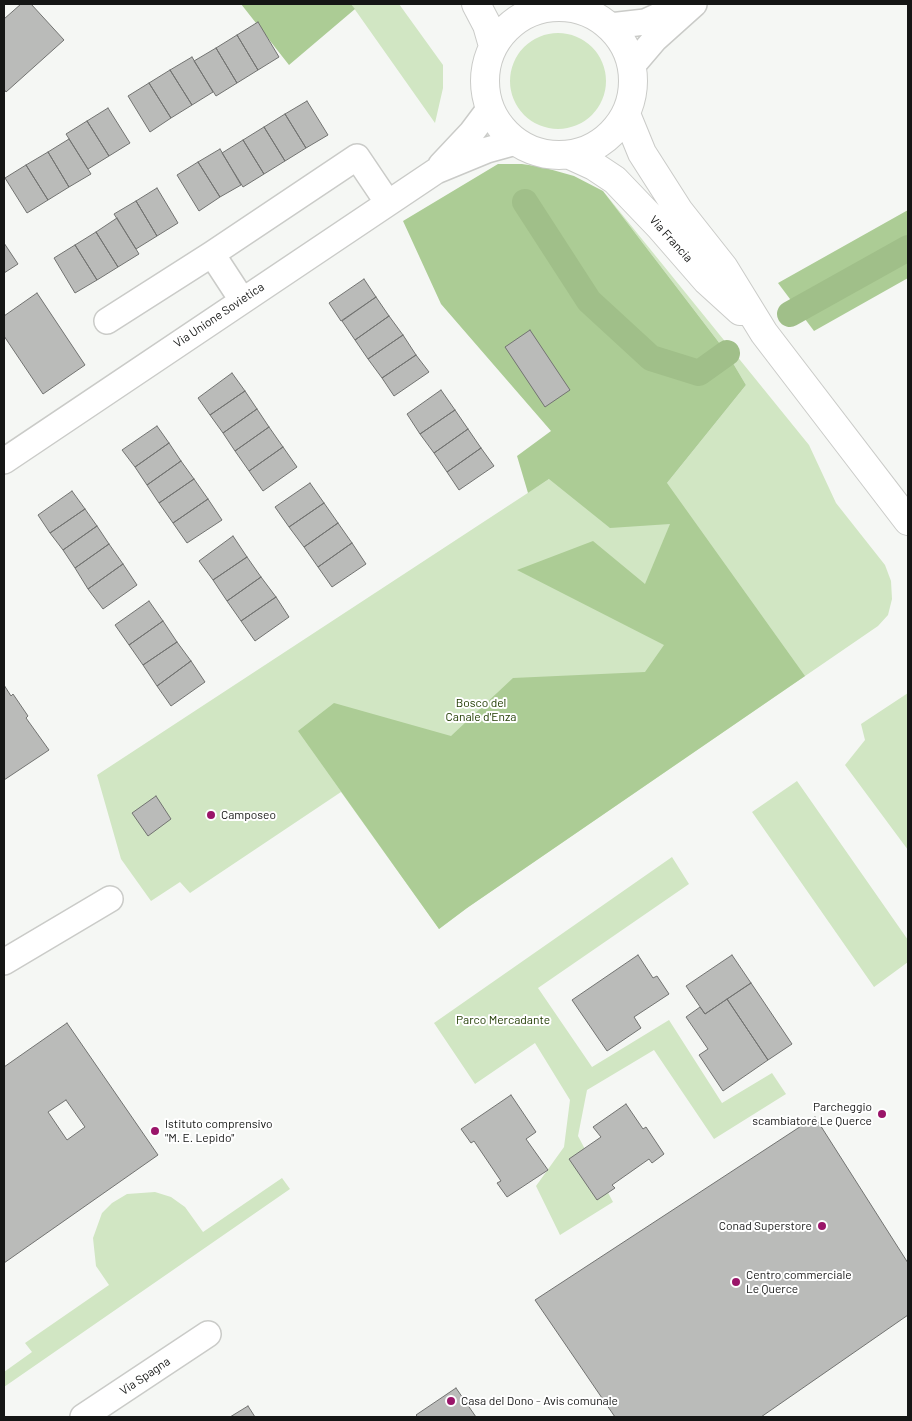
<!DOCTYPE html>
<style>
body{margin:0}
#map{position:relative;width:912px;height:1421px;overflow:hidden;background:#f5f7f4;font-family:Barlow,sans-serif}
canvas{display:block}
.frame{position:absolute;inset:0;border:5px solid #151615;pointer-events:none}
</style>
<div id="map">
<canvas width="912" height="1421"></canvas>
<div class="frame"></div>
</div>
<script>
const context = document.querySelector('canvas').getContext('2d');
context.lineJoin = 'round';
function fill(path, color) { context.fillStyle = color; context.fill(path, 'evenodd'); }
const shape = rows => new Path2D(rows.map(r => 'M' + r).join(''));
function stroke(path, color, width, dash) { context.strokeStyle = color; context.lineWidth = width; context.lineCap = dash ? 'butt' : 'round'; context.setLineDash(dash || []); context.stroke(path); }
function write(font, color, halo, rows, align = 'center') {
  context.font = font + ' Barlow,sans-serif'; context.lineWidth = 4; context.setLineDash([]); context.textBaseline = 'middle'; context.strokeStyle = halo; context.fillStyle = color; for (const [text, x, y, turn = 0] of rows) {
    context.save(); context.translate(x, y); context.rotate((+turn || 0) * Math.PI / 180); context.textAlign = isNaN(turn) ? turn : align; if (halo) context.strokeText(text, 0, 0); context.fillText(text, 0, 0); context.restore();
  }
}
fill(shape([
 [351,4,399,4,443,65,443,88,435,123],
 '510 81a48 48 0 1 1 96 0a48 48 0 1 1-96 0Z',
 [603,191,809,445,836,503,885,565,891,581,892,599,888,615,878,626,467,908,439,929,341,792,190,893,180,882,151,901,121,859,97,775,627,428,667,483,746,385,727,353],
 [908,693,908,850,845,765,865,740,861,724],
 [797,781,908,940,908,962,874,987,752,812],
 [672,857,689,884,538,988,592,1067,669,1020,722,1103,772,1073,786,1094,714,1139,654,1050,587,1090,578,1136,613,1202,560,1235,536,1186,564,1147,570,1100,535,1043,475,1084,434,1023],
 [282,1178,290,1189,4,1387,4,1372,32,1352,25,1343,109,1285,96,1266,93,1238,102,1213,112,1203,127,1194,155,1192,171,1197,185,1207,203,1232]
]), '#d1e6c3');
fill(shape([
 [241,4,351,4,355,9,289,65],
 [498,164,522,164,542,167,574,176,603,191,727,353,746,385,667,483,805,676,467,908,439,929,298,731,334,703,451,736,513,678,645,672,664,645,517,570,593,541,645,584,670,524,610,528,549,479,528,493,517,456,551,431,441,304,403,221],
 [908,210,908,278,814,331,778,283]
]), '#accc95');
stroke(shape([
 [525,202,589,301,651,358,699,373,727,353],
 [790,314,908,248]
]), '#a0bf89', 26);
const building = shape([
 [21,4,31,4,64,40,6,92,4,89,4,19,21,4],
 [258,22,279,57,258,70,237,35,258,22],
 [237,35,258,70,237,83,216,48,237,35],
 [216,48,237,83,216,96,194,61,216,48],
 [192,57,213,92,192,105,170,70,192,57],
 [170,70,192,105,171,118,149,83,170,70],
 [149,83,171,118,150,132,128,96,149,83],
 [307,101,328,135,306,148,285,114,307,101],
 [108,108,130,143,109,156,87,121,108,108],
 [285,114,306,148,285,161,264,127,285,114],
 [87,121,109,156,88,169,66,134,87,121],
 [264,127,285,161,264,174,243,140,264,127],
 [69,139,91,174,69,187,48,152,69,139],
 [243,140,264,174,243,187,222,153,243,140],
 [220,149,241,185,220,197,198,162,220,149],
 [48,152,69,187,48,200,26,165,48,152],
 [198,162,220,197,199,211,177,175,198,162],
 [26,165,48,200,27,213,5,178,26,165],
 [157,188,178,223,157,236,136,201,157,188],
 [136,201,157,236,136,249,114,214,136,201],
 [117,218,139,254,118,267,96,232,117,218],
 [96,232,118,267,97,280,75,245,96,232],
 [4,243,18,264,4,273,4,243],
 [75,245,97,280,75,293,54,258,75,245],
 [364,279,376,297,341,321,329,303,364,279],
 [37,293,85,365,43,394,4,336,4,316,37,293],
 [376,297,389,316,355,340,342,321,376,297],
 [389,316,403,335,368,359,355,340,389,316],
 [530,330,570,390,545,407,505,347,530,330],
 [403,335,416,355,382,378,368,359,403,335],
 [416,355,429,372,394,396,382,378,416,355],
 [232,373,245,391,210,415,198,398,232,373],
 [441,390,455,410,420,434,407,414,441,390],
 [245,391,257,409,223,433,210,415,245,391],
 [257,409,269,427,235,451,223,433,257,409],
 [455,410,468,429,434,453,420,434,455,410],
 [157,426,169,443,135,467,122,450,157,426],
 [269,427,283,447,249,471,235,451,269,427],
 [468,429,481,448,447,472,434,453,468,429],
 [169,443,181,461,147,485,135,467,169,443],
 [283,447,297,467,263,491,249,471,283,447],
 [481,448,494,466,459,490,447,472,481,448],
 [181,461,194,479,159,503,147,485,181,461],
 [194,479,208,499,173,523,159,503,194,479],
 [310,483,324,503,289,527,275,507,310,483],
 [72,491,85,509,50,533,38,515,72,491],
 [208,499,222,520,187,543,173,523,208,499],
 [324,503,338,523,304,547,289,527,324,503],
 [85,509,97,526,63,550,50,533,85,509],
 [338,523,352,543,318,567,304,547,338,523],
 [97,526,109,544,75,568,63,550,97,526],
 [233,536,247,557,213,580,199,561,233,536],
 [352,543,366,564,332,587,318,567,352,543],
 [109,544,123,564,88,589,75,568,109,544],
 [247,557,261,577,227,601,213,580,247,557],
 [123,564,137,585,103,609,88,589,123,564],
 [261,577,276,597,241,621,227,601,261,577],
 [276,597,289,617,255,641,241,621,276,597],
 [149,601,163,621,129,645,115,625,149,601],
 [163,621,177,642,143,665,129,645,163,621],
 [177,642,191,661,157,686,143,665,177,642],
 [191,661,205,682,171,706,157,686,191,661],
 [4,685,11,696,13,694,28,716,26,718,49,750,4,780,4,685],
 [156,796,171,819,148,836,132,813,156,796],
 [638,955,653,978,657,976,669,994,634,1017,641,1028,607,1051,572,1000,638,955],
 [732,955,751,983,705,1014,686,986,732,955],
 [751,983,792,1044,768,1060,727,999,751,983],
 [727,999,768,1060,723,1091,699,1055,708,1049,686,1017,700,1007,705,1014,727,999],
 [67,1023,158,1155,4,1263,4,1067,67,1023],
 [66,1100,85,1127,67,1140,48,1112,66,1100],
 [511,1095,536,1132,526,1139,548,1170,507,1197,497,1183,501,1181,474,1141,471,1143,461,1129,511,1095],
 [626,1104,643,1129,646,1127,664,1154,652,1163,649,1159,612,1185,615,1188,597,1200,569,1159,601,1137,593,1127,626,1104],
 [815,1117,908,1263,908,1315,761,1417,615,1417,535,1300,815,1117],
 [456,1388,476,1417,418,1417,416,1415,456,1388],
 [248,1406,255,1417,230,1417,248,1406]
]);
fill(building, '#babbb9');
stroke(building, '#727371', 1);
const street = shape([
 [610,26,645,22,680,6],
 [632,66,655,39,694,4],
 [441,165,472,132,490,108],
 [212,254,242,300],
 [107,321,212,254,357,157,388,203],
 [4,461,436,171,487,150,516,142],
 [4,962,110,899],
 [83,1417,208,1334]
]);
const secondary = shape([
 [476,4,487,25,493,46],
 '485 81a74 74 0 1 1 148 0a74 74 0 1 1-148 0Z',
 [626,114,642,153,679,211,724,268,764,333,908,521],
 [570,155,594,166,615,180,660,227,707,281,740,311]
]);
stroke(street, '#cacbc8', 28);
stroke(secondary, '#cacbc8', 30);
stroke(street, '#fff', 25);
stroke(secondary, '#fff', 28);
for (const [x, y, r, color] of [
 [211,815,5,"#9a1569"],
 [882,1114,5,"#9a1569"],
 [155,1131,5,"#9a1569"],
 [822,1226,5,"#9a1569"],
 [736,1282,5,"#9a1569"],
 [451,1401,5,"#9a1569"]
]) { const dot = new Path2D(); dot.arc(x, y, r, 0, 2 * Math.PI); context.fillStyle = color; context.fill(dot); stroke(dot, '#fff', 2); }
write('12px', '#151615', '#fff', [
 ["Via Francia",671,239,48],
 ["Via Unione Sovietica",219,315,-34],
 ["Via Spagna",145,1376,-34]
]);
write('12px', '#203b00', '#fff', [
 ["Bosco del",481,703],
 ["Canale d'Enza",481,717],
 ["Parco Mercadante",503,1020]
]);
write('12px', '#151615', '#fff', [
 ["Camposeo",221,815],
 ["Parcheggio",872,1107,"right"],
 ["scambiatore Le Querce",872,1121,"right"],
 ["Istituto comprensivo",165,1124],
 ["\"M. E. Lepido\"",165,1138],
 ["Conad Superstore",812,1226,"right"],
 ["Centro commerciale",746,1275],
 ["Le Querce",746,1289],
 ["Casa del Dono - Avis comunale",461,1401]
], 'left');
</script>
